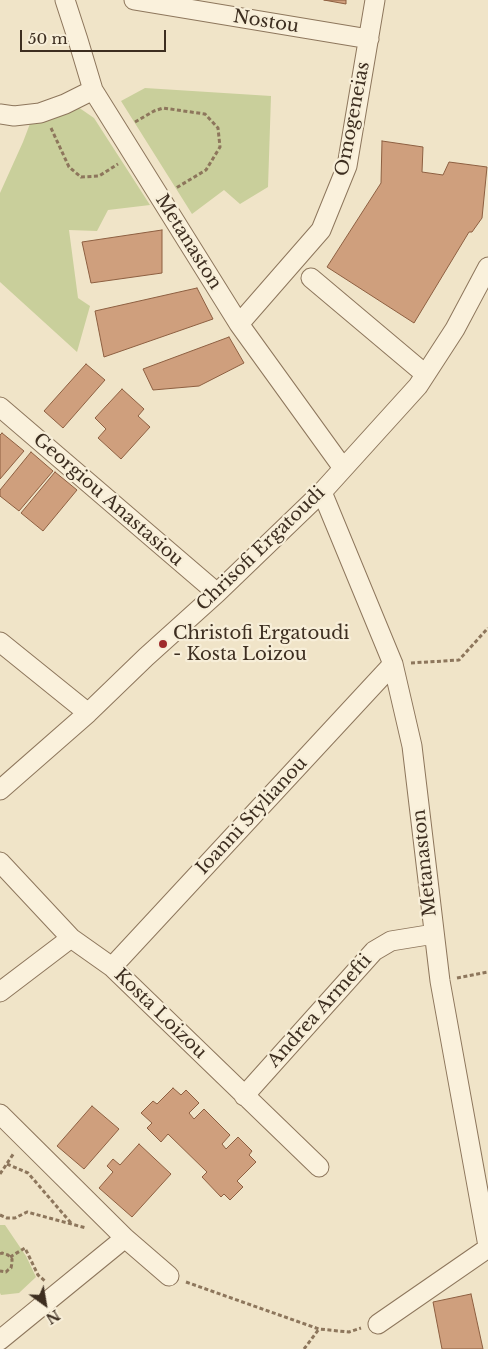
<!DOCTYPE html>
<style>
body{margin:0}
#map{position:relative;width:488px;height:1349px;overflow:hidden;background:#f0e4c8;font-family:"Libre Baskerville",serif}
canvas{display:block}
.north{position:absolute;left:20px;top:1279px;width:50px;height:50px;-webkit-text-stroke:4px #f7eed8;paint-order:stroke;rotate:148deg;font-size:14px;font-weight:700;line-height:20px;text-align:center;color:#3d2e20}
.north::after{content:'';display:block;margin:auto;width:18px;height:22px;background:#3d2e20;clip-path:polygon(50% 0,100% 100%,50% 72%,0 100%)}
.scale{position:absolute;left:20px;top:30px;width:146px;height:22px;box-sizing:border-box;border:2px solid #3d2e20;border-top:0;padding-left:6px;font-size:15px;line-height:18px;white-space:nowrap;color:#3d2e20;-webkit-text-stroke:4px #f7eed8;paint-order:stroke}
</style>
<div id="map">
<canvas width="488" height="1349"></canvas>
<div class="north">N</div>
<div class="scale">50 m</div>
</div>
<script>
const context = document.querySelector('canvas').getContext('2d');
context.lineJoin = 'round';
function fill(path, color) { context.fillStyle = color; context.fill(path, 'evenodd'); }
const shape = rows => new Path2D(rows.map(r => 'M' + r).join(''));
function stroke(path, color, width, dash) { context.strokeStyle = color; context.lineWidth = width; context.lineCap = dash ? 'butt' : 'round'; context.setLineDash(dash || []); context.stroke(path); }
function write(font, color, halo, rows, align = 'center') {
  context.font = font + ' "Libre Baskerville",serif'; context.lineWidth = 4.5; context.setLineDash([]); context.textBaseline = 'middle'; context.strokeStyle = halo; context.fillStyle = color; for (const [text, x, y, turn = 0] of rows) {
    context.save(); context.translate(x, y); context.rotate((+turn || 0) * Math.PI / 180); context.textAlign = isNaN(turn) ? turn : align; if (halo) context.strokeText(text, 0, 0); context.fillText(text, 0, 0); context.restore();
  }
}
fill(shape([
 [145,88,271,96,268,187,240,204,224,190,192,214,121,101],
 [78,107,94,118,150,205,108,210,97,231,69,230,78,298,90,306,77,352,0,282,0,193,23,142,31,121],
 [0,1225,5,1225,26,1256,36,1277,19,1293,1,1295,0,1293]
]), '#c9cf9b');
const building = shape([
 [324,0,346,0,346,4,324,0],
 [382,141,423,147,422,172,443,175,449,162,487,167,482,218,472,232,469,232,414,323,327,267,381,183,382,141],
 [162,230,162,273,91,283,82,242,162,230],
 [197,288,213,319,104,357,95,311,197,288],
 [229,337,244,363,199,386,153,390,143,369,229,337],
 [86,364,105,380,63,428,44,411,86,364],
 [122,389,144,409,138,416,150,427,121,459,98,438,106,429,95,418,122,389],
 [2,433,24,451,0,479,0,435,2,433],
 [31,452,53,471,19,511,0,496,0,490,31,452],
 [55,472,77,490,43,531,21,513,55,472],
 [173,1088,181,1095,186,1090,199,1103,189,1113,194,1119,204,1109,230,1135,222,1144,226,1149,238,1137,252,1151,249,1155,256,1162,237,1181,243,1187,230,1200,224,1194,221,1197,202,1177,207,1172,168,1134,161,1142,147,1128,152,1123,141,1113,153,1101,157,1104,173,1088],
 [92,1106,119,1129,84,1169,57,1146,92,1106],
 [139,1144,171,1174,132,1217,99,1188,113,1172,107,1166,113,1159,120,1165,139,1144],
 [471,1294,483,1349,442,1349,433,1302,471,1294]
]);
fill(building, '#cf9f7d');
stroke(building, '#8d5f41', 1);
const minor = shape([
 [65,0,78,40,93,90,239,324,343,468],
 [134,0,369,39],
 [0,114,14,116,40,113,65,104,93,90],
 [311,278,425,374],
 [239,324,321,230,347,166,375,0],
 [0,407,217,593],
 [322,492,393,664,412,746,440,981,488,1246],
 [0,642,88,713],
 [0,790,88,713,146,657,217,593,322,492,418,386,455,329,488,267],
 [0,862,71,938,112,967,319,1167],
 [112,967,393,664],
 [0,992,71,938],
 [244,1096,374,951,391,941,434,934],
 [0,1114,125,1238,169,1276],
 [378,1324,488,1248],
 [0,1340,125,1238]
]);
stroke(minor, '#8d765c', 21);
stroke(shape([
 [135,122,154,111,163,108,205,114,218,128,220,147,206,170,176,188],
 [51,128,69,167,81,177,99,176,118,164],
 [411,663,459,660,488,628],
 [457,978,488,972],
 [7,1164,28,1173,71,1223],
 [0,1174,14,1153],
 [0,1215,7,1218,15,1218,27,1212,86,1228],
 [0,1254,2,1253,8,1255,12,1259,12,1263,11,1268,8,1270,6,1272,0,1271],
 [10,1257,25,1248,38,1275,45,1281],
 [186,1282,319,1329,349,1332,361,1328],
 [304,1349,319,1329]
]), '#8d765c', 3, [4, 2.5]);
stroke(minor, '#faf1dc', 19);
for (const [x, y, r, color] of [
 [163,644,5,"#9e2a2b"]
]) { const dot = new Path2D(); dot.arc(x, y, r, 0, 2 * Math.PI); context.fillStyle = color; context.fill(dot); stroke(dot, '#f7eed8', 2); }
write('18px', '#3d2e20', '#f7eed8', [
 ["Nostou",266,22,9],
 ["Omogeneias",353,119,-79],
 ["Metanaston",188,242,58],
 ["Georgiou Anastasiou",108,500,41],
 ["Chrisofi Ergatoudi",261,549,-44],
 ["Ioanni Stylianou",252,816,-47],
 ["Metanaston",425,863,-96],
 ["Andrea Armefti",320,1011,-48],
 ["Kosta Loizou",160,1014,44]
]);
write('18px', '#3d2e20', '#f7eed8', [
 ["Christofi Ergatoudi",173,634],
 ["- Kosta Loizou",173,655]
], 'left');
</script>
